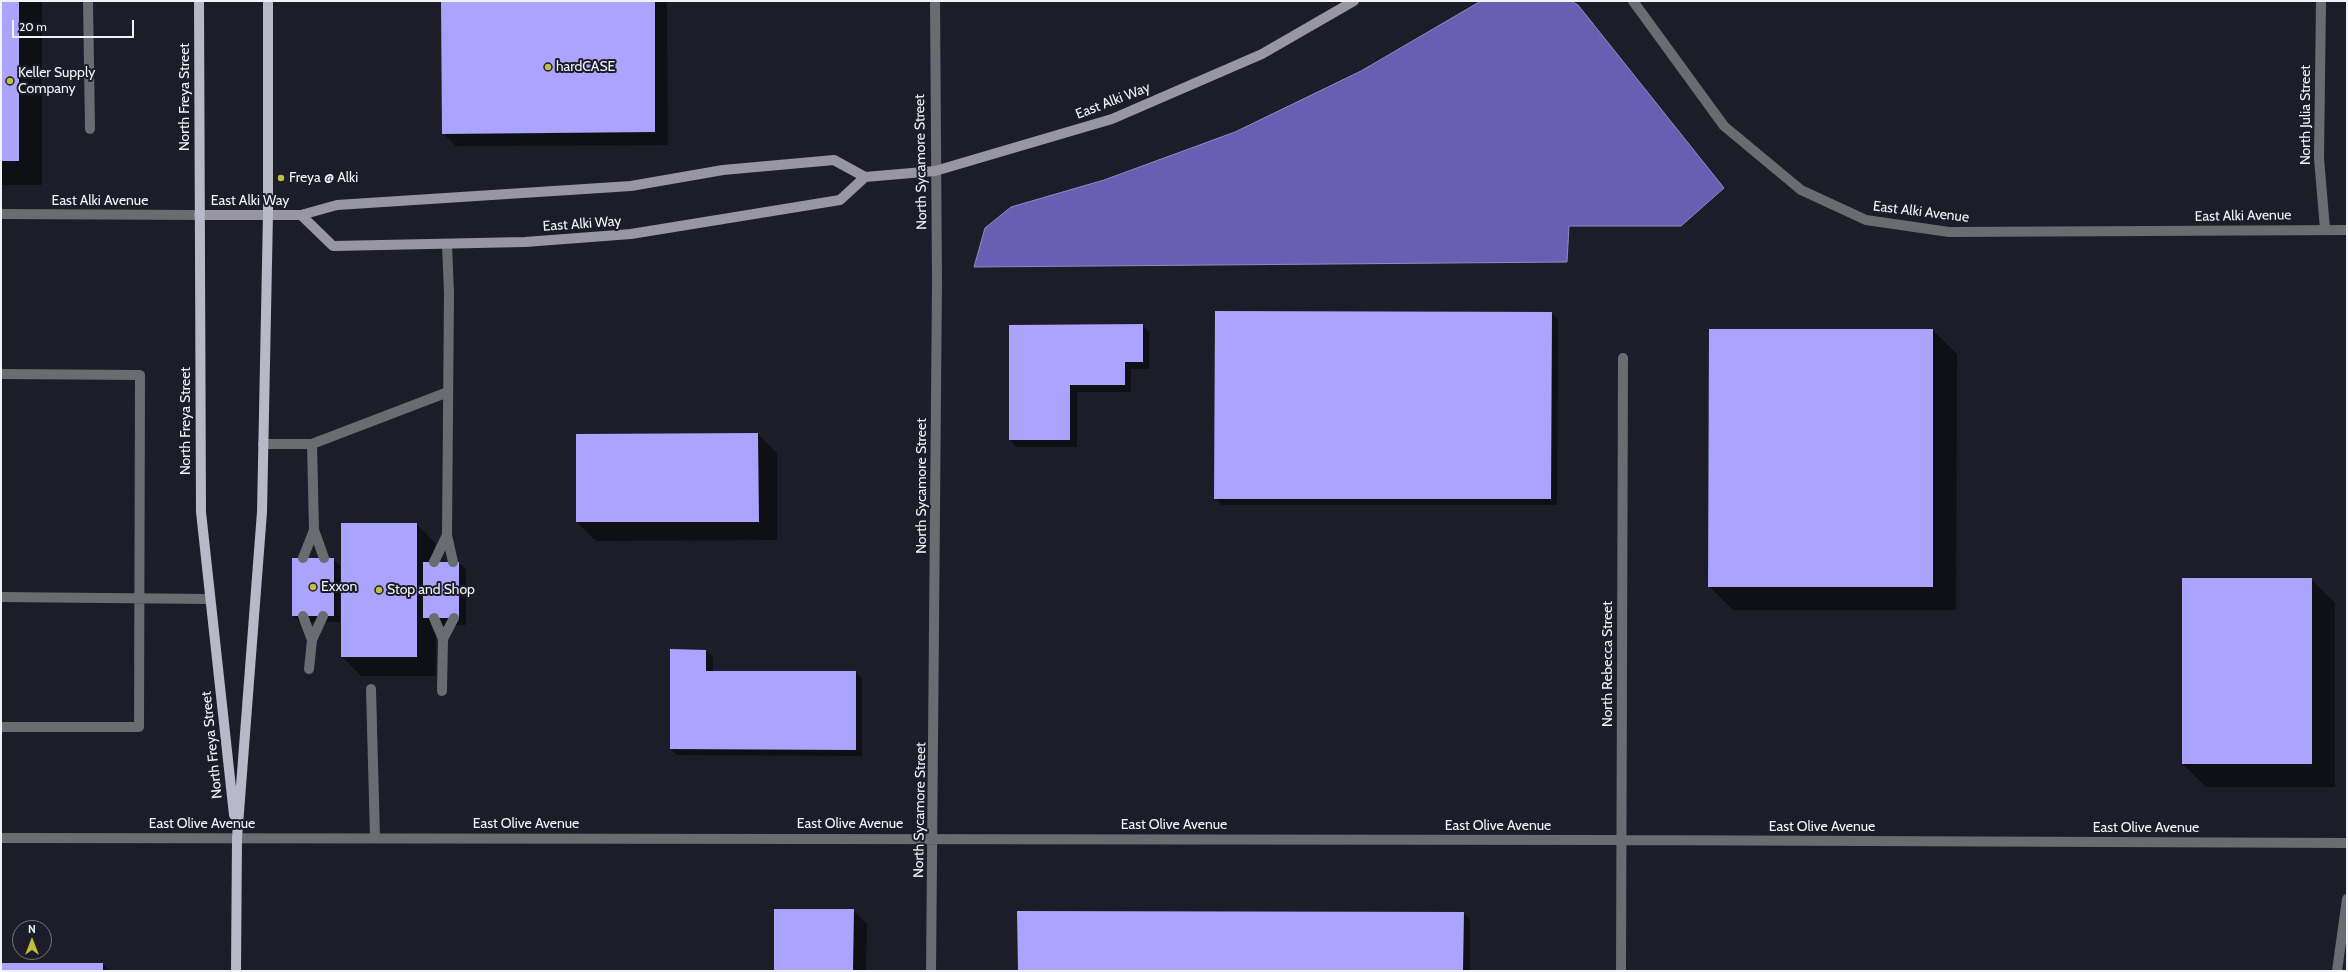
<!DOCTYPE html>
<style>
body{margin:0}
#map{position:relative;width:2348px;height:972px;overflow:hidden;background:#1d1d2a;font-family:Cabin,sans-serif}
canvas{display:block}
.frame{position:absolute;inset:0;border:2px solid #f2f2fb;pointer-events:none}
.north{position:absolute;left:12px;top:920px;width:40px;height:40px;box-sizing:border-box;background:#1d1d2a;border:1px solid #72727e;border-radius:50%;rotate:0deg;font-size:11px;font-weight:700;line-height:16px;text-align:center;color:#f2f2fb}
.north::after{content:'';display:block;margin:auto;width:14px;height:18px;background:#c3bd3e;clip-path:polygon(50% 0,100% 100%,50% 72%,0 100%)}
.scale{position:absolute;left:12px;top:20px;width:122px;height:18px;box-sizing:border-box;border:2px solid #f2f2fb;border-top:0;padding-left:5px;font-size:12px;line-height:14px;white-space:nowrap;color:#f2f2fb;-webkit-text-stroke:3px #1d1d2a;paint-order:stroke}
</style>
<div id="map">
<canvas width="2348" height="972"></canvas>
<div class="frame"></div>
<div class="north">N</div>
<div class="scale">20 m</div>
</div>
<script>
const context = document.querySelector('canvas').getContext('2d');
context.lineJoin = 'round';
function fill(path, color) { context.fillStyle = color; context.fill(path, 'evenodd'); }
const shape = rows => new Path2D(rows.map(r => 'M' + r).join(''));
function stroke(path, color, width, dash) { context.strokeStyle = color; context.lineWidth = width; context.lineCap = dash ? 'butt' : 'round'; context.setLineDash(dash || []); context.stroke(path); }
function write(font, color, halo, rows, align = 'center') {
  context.font = font + ' Cabin,sans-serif'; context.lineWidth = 4; context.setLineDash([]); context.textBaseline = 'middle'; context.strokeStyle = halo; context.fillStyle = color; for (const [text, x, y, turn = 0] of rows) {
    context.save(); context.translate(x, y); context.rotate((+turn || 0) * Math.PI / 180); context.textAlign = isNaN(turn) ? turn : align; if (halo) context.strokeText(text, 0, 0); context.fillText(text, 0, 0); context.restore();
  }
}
const water = shape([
 [1481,1,1571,1,1578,5,1724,188,1681,226,1569,226,1567,262,974,267,985,228,1011,207,1104,180,1235,132,1361,71,1481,1]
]);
fill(water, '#685fb2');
stroke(water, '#918bc8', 1);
fill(shape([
 [1,1,42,1,42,185,1,185],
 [442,1,667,1,668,145,456,146,443,133],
 [1551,313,1558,319,1557,505,1222,505,1215,498],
 [1143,325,1149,332,1149,369,1131,369,1131,392,1077,392,1077,447,1016,447,1010,440,1010,326],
 [1710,330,1933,330,1957,354,1956,610,1733,610,1709,586],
 [758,434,777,453,777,540,596,541,577,522],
 [417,524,435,543,436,563,459,563,466,569,466,625,436,625,436,676,361,676,342,657],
 [333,559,340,566,340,622,299,622,293,615],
 [2311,579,2335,603,2335,787,2206,787,2183,764],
 [671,650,706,651,713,657,713,672,856,672,862,679,862,756,677,755,671,749],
 [853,910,867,924,866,971,775,971],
 [1463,913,1470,919,1470,971,1019,971],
 [1,964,103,964,110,971,1,971]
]), '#0007');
fill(shape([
 [1,1,19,1,19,161,1,161],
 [441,1,655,1,655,132,442,134],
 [1215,311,1552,312,1551,499,1214,499],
 [1143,324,1143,362,1125,362,1125,385,1070,385,1070,440,1009,440,1009,325],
 [1709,329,1933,329,1933,587,1708,587],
 [758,433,759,522,576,522,576,434],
 [341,523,417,523,417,657,341,657],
 [292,558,334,558,334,616,292,616],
 [423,562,459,562,459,618,423,618],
 [2182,578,2312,578,2312,764,2182,764],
 [670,649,706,650,706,671,856,671,856,750,670,749],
 [774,909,854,909,853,971,774,971],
 [1017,911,1464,912,1463,971,1018,971],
 [1,963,103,963,103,971,1,971]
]), '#aba4fe');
stroke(shape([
 [88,1,90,129],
 [2321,1,2319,158,2325,229],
 [447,244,449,293,447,535,453,562],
 [1,374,140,375,139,727,1,727],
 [263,444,312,444,448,392],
 [314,530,324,558],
 [303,558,314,530,312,444],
 [434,562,447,535],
 [1,597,209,599],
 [303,616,312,640,309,669],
 [434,618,443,639,442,691],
 [443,639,454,618],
 [312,640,323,616],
 [371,689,375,838]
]), '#6b6b72', 10);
stroke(shape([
 [1633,1,1724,126,1801,190,1866,220,1949,232,2347,230],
 [1,838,1622,840,2347,843],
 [931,971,937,281,935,1],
 [1621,971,1623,358],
 [2337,971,2347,899]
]), '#6b6b72', 10);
stroke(shape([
 [1,214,199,215]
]), '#6b6b72', 10);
stroke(shape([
 [199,215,301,215,337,205,631,186,723,170,834,160,865,177,935,171,1112,119,1262,54,1354,1],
 [301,215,333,246,525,242,631,234,840,200,865,177]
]), '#9796a2', 10);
stroke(shape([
 [199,1,201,512,234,815],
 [236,971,237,838,262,512,268,214,268,1]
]), '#b9b8c8', 10);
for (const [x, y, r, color] of [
 [548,67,4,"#c3bd3e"],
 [10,81,4,"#c3bd3e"],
 [281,178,4,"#c3bd3e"],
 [313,587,4,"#c3bd3e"],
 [379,590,4,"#c3bd3e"]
]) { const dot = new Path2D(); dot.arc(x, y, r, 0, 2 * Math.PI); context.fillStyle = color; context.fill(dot); stroke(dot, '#1d1d2a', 1.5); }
write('14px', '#f2f2fb', '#1d1d2a', [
 ["hardCASE",556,67],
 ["Keller Supply",18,73],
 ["Company",18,89],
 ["Freya @ Alki",289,178],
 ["Exxon",321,587],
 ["Stop and Shop",387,590]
], 'left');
write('14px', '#f2f2fb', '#1d1d2a', [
 ["North Freya Street",185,97,-90],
 ["East Alki Way",1113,101,-21],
 ["North Julia Street",2306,115,-90],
 ["North Sycamore Street",921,162,-91],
 ["East Alki Avenue",100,201],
 ["East Alki Way",250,201],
 ["East Alki Avenue",1921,212,7],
 ["East Alki Avenue",2243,216,-1],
 ["East Alki Way",582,224,-4],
 ["North Freya Street",186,421,-90],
 ["North Sycamore Street",922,486,-90],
 ["North Rebecca Street",1608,664,-90],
 ["North Freya Street",212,745,-96],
 ["North Sycamore Street",920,810,-89],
 ["East Olive Avenue",202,824],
 ["East Olive Avenue",526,824],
 ["East Olive Avenue",850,824],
 ["East Olive Avenue",1174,825],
 ["East Olive Avenue",1498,826],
 ["East Olive Avenue",1822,827],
 ["East Olive Avenue",2146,828]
]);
</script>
